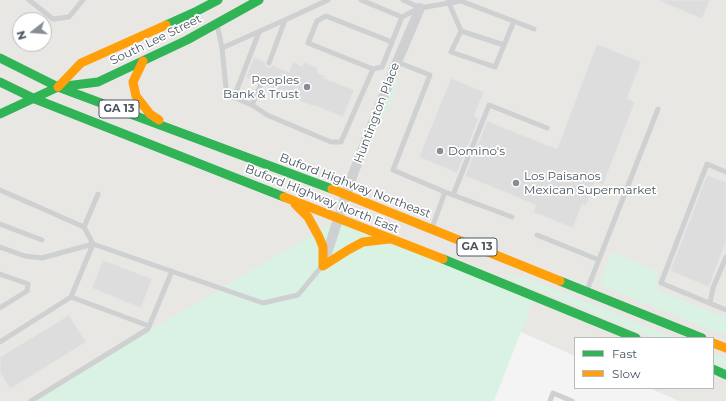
<!DOCTYPE html>
<style>
body{margin:0}
#map{position:relative;width:726px;height:401px;overflow:hidden;background:#f4f4f4;font-family:Montserrat,sans-serif}
canvas{display:block}
.legend{position:absolute;left:574px;top:337px;width:140px;height:52px;box-sizing:border-box;background:#fff;border:1px solid #b7bbc0;margin:0;padding:5px 7px;list-style:none;font-size:12px;color:#4a5661}
.legend li{display:flex;align-items:center;gap:8px;height:20px}
.legend b{width:20px;border:1px solid #b7bbc0}
.north{position:absolute;left:12px;top:12px;width:40px;height:40px;box-sizing:border-box;background:#fff;border:1px solid #b7bbc0;border-radius:50%;rotate:253deg;font-size:11px;font-weight:700;line-height:16px;text-align:center;color:#4a5661}
.north::after{content:'';display:block;margin:auto;width:14px;height:18px;background:#868d94;clip-path:polygon(50% 0,100% 100%,50% 72%,0 100%)}
</style>
<div id="map">
<canvas width="726" height="401"></canvas>
<ul class="legend">
<li><b style="height:5px;background:#30b455"></b>Fast</li>
<li><b style="height:5px;background:#ff9f0a"></b>Slow</li>
</ul>
<div class="north">N</div>
</div>
<script>
const context = document.querySelector('canvas').getContext('2d');
context.lineJoin = 'round';
function fill(path, color) { context.fillStyle = color; context.fill(path, 'evenodd'); }
const shape = rows => new Path2D(rows.map(r => 'M' + r).join(''));
function stroke(path, color, width, dash) { context.strokeStyle = color; context.lineWidth = width; context.lineCap = dash ? 'butt' : 'round'; context.setLineDash(dash || []); context.stroke(path); }
function write(font, color, halo, rows, align = 'center') {
  context.font = font + ' Montserrat,sans-serif'; context.lineWidth = 3.5; context.setLineDash([]); context.textBaseline = 'middle'; context.strokeStyle = halo; context.fillStyle = color; for (const [text, x, y, turn = 0] of rows) {
    context.save(); context.translate(x, y); context.rotate((+turn || 0) * Math.PI / 180); context.textAlign = isNaN(turn) ? turn : align; if (halo) context.strokeText(text, 0, 0); context.fillText(text, 0, 0); context.restore();
  }
}
fill(shape([
 [0,0,726,0,726,401,679,401,649,388,713,388,713,338,575,338,575,356,521,332,535,296,30,401,0,401],
 [20,20,44,20,44,44,20,44]
]), '#e8e7e3');
fill(shape([
 [395,82,398,83,385,116,381,115],
 [344,216,535,296,494,401,30,401],
 [612,252,659,272,656,280,656,284,658,289,662,292,726,318,726,333,718,333,605,287,602,284,601,280],
 [509,274,532,280,674,338,654,338,571,303,507,278],
 [713,354,726,359,726,367,713,362]
]), '#d9f2e3');
const building = shape([
 [657,0,710,0,702,19,657,0],
 [597,44,641,62,627,99,635,102,603,185,595,182,586,206,582,204,573,228,533,212,536,205,465,176,487,121,557,149,597,44],
 [254,57,265,62,265,64,267,67,270,67,272,65,289,72,293,62,302,66,304,62,318,68,317,73,325,76,324,78,354,90,343,117,313,105,313,106,280,93,281,92,265,85,264,82,262,80,259,81,257,82,246,77,254,57],
 [451,78,484,92,474,116,479,118,457,173,419,157,451,78],
 [707,175,726,182,726,242,709,287,670,271,707,175],
 [103,260,152,279,141,308,92,288,103,260],
 [69,315,86,342,10,389,0,373,0,357,69,315]
]);
fill(building, '#ddddde');
stroke(building, '#e5e6e7', 1);
stroke(shape([
 [29,0,53,19,69,17,83,0],
 [403,0,420,8,461,1,534,29],
 [448,0,449,3,461,31],
 [402,17,419,8],
 [217,24,222,48,226,88,228,95,252,105,267,115,331,142,341,142,373,69,308,43,317,21,326,16,392,42,402,17,361,0],
 [504,45,461,31,451,52,495,67,514,21],
 [222,48,285,20,328,0],
 [397,62,430,75,393,170,445,192,432,228],
 [269,63,285,20],
 [373,69,382,67,392,42],
 [234,97,259,32],
 [252,105,261,84],
 [726,172,707,164,661,283,726,310],
 [0,190,84,227,93,244,71,297,0,342],
 [445,192,512,217],
 [453,195,489,105,547,128],
 [0,224,42,240],
 [84,227,98,194],
 [537,235,599,260],
 [0,247,25,256,42,258,93,244,263,303,298,295,322,266],
 [0,274,28,284,27,291,0,308],
 [587,290,658,109],
 [71,297,149,326],
 [710,303,713,288,726,257],
 [31,401,148,329,172,271],
 [550,401,553,393,572,401]
]), '#ced0d2', 5);
stroke(shape([
 [326,256,353,174,397,62,420,8]
]), '#ced0d2', 10);
stroke(shape([
 [166,25,197,11,218,0],
 [0,58,58,87,332,189],
 [0,82,35,99,284,197],
 [0,114,58,87,98,82,187,40,259,0],
 [443,259,636,338],
 [560,281,702,338],
 [713,369,726,375]
]), '#30b455', 9);
stroke(shape([
 [143,61,133,82,136,96,150,114,159,120],
 [58,87,81,63,166,25],
 [332,189,560,281],
 [284,197,443,259],
 [295,204,308,217,319,237,323,247,323,266],
 [323,266,348,250,363,242,389,239],
 [713,343,726,348]
]), '#ff9f0a', 9);
for (const [x, y, r, color] of [
 [307,87,4,"#868d94"],
 [440,151,4,"#868d94"],
 [516,183,4,"#868d94"]
]) { const dot = new Path2D(); dot.arc(x, y, r, 0, 2 * Math.PI); context.fillStyle = color; context.fill(dot); stroke(dot, '#fff', 1.5); }
for (const [x, y, w] of [
 [119,109,40],
 [477,247,40]
]) { const box = new Path2D(); box.roundRect(x - w / 2, y - 9, w, 18, 3); context.fillStyle = '#fff'; context.fill(box); stroke(box, '#4a5661', 1); }
write('bold 11px', '#4a5661', null, [
 ["GA 13",119,109],
 ["GA 13",477,247]
]);
write('12px', '#4a5661', '#fff', [
 ["South Lee Street",156,40,-26],
 ["Huntington Place",377,113,-69],
 ["Buford Highway Northeast",355,186,21],
 ["Buford Highway North East",322,199,22]
]);
write('12px', '#4a5661', '#fff', [
 ["Peoples",299,80,"right"],
 ["Bank & Trust",299,94,"right"],
 ["Domino's",448,151],
 ["Los Paisanos",524,176],
 ["Mexican Supermarket",524,190]
], 'left');
</script>
